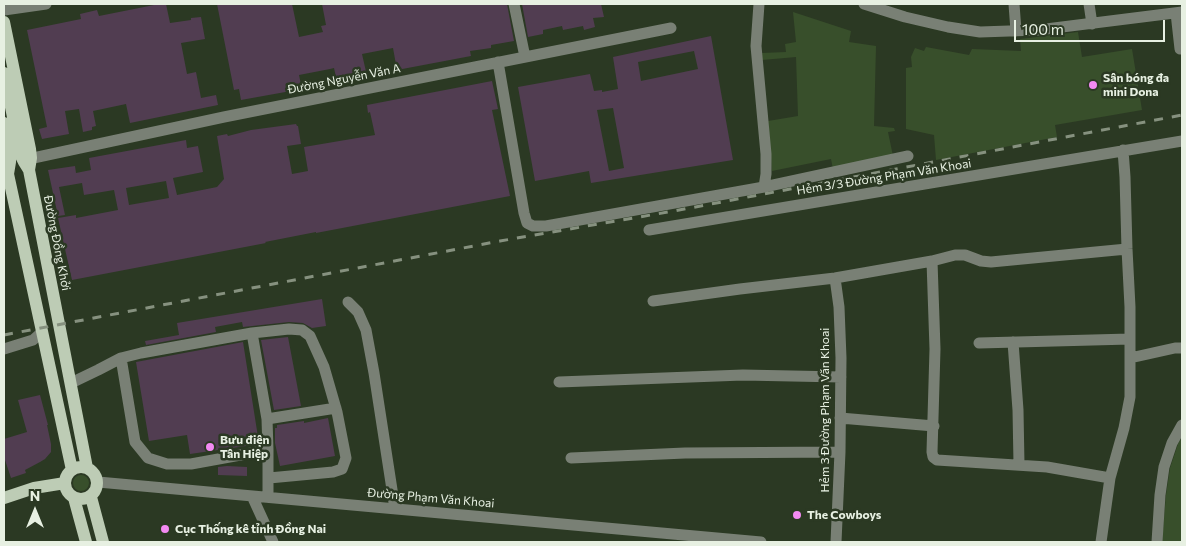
<!DOCTYPE html>
<meta charset="utf-8">
<style>
body{margin:0}
#map{position:relative;width:1186px;height:546px;overflow:hidden;background:#2b3923;font-family:Commissioner,sans-serif}
canvas{display:block}
.frame{position:absolute;inset:0;border:5px solid #e7f0e2;pointer-events:none}
.north{position:absolute;left:10px;top:486px;width:50px;height:50px;-webkit-text-stroke:4px #2b3923;paint-order:stroke;rotate:0deg;font-size:14px;font-weight:700;line-height:20px;text-align:center;color:#e7f0e2}
.north::after{content:'';display:block;margin:auto;width:18px;height:22px;background:#e7f0e2;clip-path:polygon(50% 0,100% 100%,50% 72%,0 100%)}
.scale{position:absolute;left:1014px;top:20px;width:151px;height:22px;box-sizing:border-box;border:2px solid #e7f0e2;border-top:0;padding-left:6px;font-size:15px;line-height:18px;white-space:nowrap;color:#e7f0e2;-webkit-text-stroke:4px #2b3923;paint-order:stroke}
</style>
<div id="map">
<canvas width="1186" height="546"></canvas>
<div class="frame"></div>
<div class="north">N</div>
<div class="scale">100 m</div>
</div>
<script>
const context = document.querySelector('canvas').getContext('2d');
context.lineJoin = 'round';
function fill(path, color) { context.fillStyle = color; context.fill(path, 'evenodd'); }
const shape = rows => new Path2D(rows.map(r => 'M' + r).join(''));
function stroke(path, color, width, dash) { context.strokeStyle = color; context.lineWidth = width; context.lineCap = dash ? 'butt' : 'round'; context.setLineDash(dash || []); context.stroke(path); }
function write(font, color, halo, rows, align = 'center') {
  context.font = font + ' Commissioner,sans-serif'; context.lineWidth = 5; context.setLineDash([]); context.textBaseline = 'middle'; context.strokeStyle = halo; context.fillStyle = color; for (const [text, x, y, turn = 0] of rows) {
    context.save(); context.translate(x, y); context.rotate((+turn || 0) * Math.PI / 180); context.textAlign = isNaN(turn) ? turn : align; if (halo) context.strokeText(text, 0, 0); context.fillText(text, 0, 0); context.restore();
  }
}
fill(shape([
 [793,12,851,31,849,42,876,46,874,126,894,128,895,131,888,132,893,156,833,169,831,159,772,171,768,121,798,116,796,57,762,60,762,53,786,52,785,44,796,42],
 [1078,32,1082,57,1132,49,1142,110,1055,125,1057,137,936,160,934,135,906,129,906,68,912,67,911,57,915,48,924,51,926,47,969,55,972,49,1021,51,1020,39],
 [1182,437,1182,542,1162,542,1166,495,1170,468,1178,444],
 '73 483a8 8 0 1 1 16 0a8 8 0 1 1-16 0Z'
]), '#384f2b');
fill(shape([
 [159,4,166,4,170,23,191,20,191,18,201,17,205,39,181,43,187,74,196,72,201,98,216,95,218,105,130,123,126,104,93,111,96,126,92,127,92,130,83,132,79,109,65,111,69,134,42,139,39,129,47,127,27,30,81,19,80,14,97,10,99,16],
 [217,4,292,4,299,37,323,32,321,26,326,25,322,4,507,4,514,41,491,45,491,48,470,51,471,56,397,70,393,48,362,54,367,76,337,82,334,68,330,69,299,75,302,89,241,100,239,89,234,90],
 [522,4,601,4,604,17,593,18,595,27,584,30,583,26,563,30,562,26,543,30,543,34,528,37],
 [711,36,733,160,591,183,589,171,535,181,518,87,590,74,594,91,602,90,602,92,618,89,613,57],
 [694,51,698,69,641,81,638,62],
 [613,108,624,168,609,171,597,110],
 [492,81,498,109,492,110,510,196,316,233,316,232,265,242,266,243,72,280,58,218,76,215,76,218,118,210,114,190,84,195,82,183,59,187,65,215,58,216,48,170,75,166,76,173,91,170,89,158,186,140,187,148,198,146,203,172,173,178,177,195,217,187,224,179,217,136,227,134,228,136,251,130,296,124,297,126,298,126,301,144,287,146,292,174,308,171,304,147,375,135,370,112,368,113,367,105],
 [166,181,169,198,129,205,126,188],
 [322,299,326,326,312,328,303,323,289,322,243,327,242,322,215,327,216,332,146,345,145,341,179,335,177,323],
 [288,337,301,406,274,410,261,340],
 [243,342,258,437,260,436,260,444,190,454,187,435,149,441,136,362],
 [40,395,48,425,47,425,51,444,51,452,45,459,40,462,25,470,26,473,11,478,4,457,4,439,27,432,18,400],
 [328,418,335,456,280,466,275,443,275,428,277,428,277,425,304,421,304,423],
 [227,466,247,467,247,476,218,475,218,467]
]), '#513d51');
stroke(shape([
 [514,4,525,57],
 [864,4,905,17,948,27,980,32,1038,30,1182,12],
 [1014,4,1016,31],
 [1089,4,1092,24],
 [4,10,46,4],
 [1176,13,1180,49],
 [498,62,524,213,527,223,533,226,546,226,764,187,766,174,766,154,756,46,759,4],
 [24,160,224,117,671,28],
 [764,187,908,156],
 [649,230,1182,141],
 [932,261,935,349,932,452,933,457,937,460,1047,467,1110,478],
 [835,278,839,307,841,358,840,452,836,542],
 [653,301,740,289,835,278,932,261,955,255,965,255,981,261,991,262,1127,249],
 [348,302,358,312,366,330,374,373,395,509],
 [252,333,267,419,268,450,268,497],
 [1013,342,1018,410,1019,464],
 [979,343,1130,339],
 [4,349,33,340,42,332],
 [121,358,135,442,148,458,167,464,191,464,268,450],
 [1130,358,1175,348,1182,348],
 [559,382,743,375,841,377],
 [71,383,98,370,121,358,141,353,252,333,289,329,302,330,310,336,324,367,337,412,346,458,342,469,333,472,269,478],
 [840,418,934,426],
 [267,419,336,408],
 [571,458,685,453,840,452],
 [98,482,761,542],
 [252,496,273,542],
 [1101,542,1110,478,1124,428,1130,397,1130,307,1127,249,1125,177,1123,150],
 [1157,542,1160,495,1164,467,1172,443,1182,425]
]), '#798075', 11);
stroke(shape([
 [4,22,30,149,31,158,29,170,87,468],
 [4,73,21,156,24,162,29,170],
 [4,123,10,151,10,162,8,174],
 [4,166,8,174,72,470],
 '65 483a16 16 0 1 1 32 0a16 16 0 1 1-32 0Z',
 [91,497,103,542],
 [4,498,34,488,65,483],
 [74,498,86,542]
]), '#bdccb5', 12);
stroke(shape([
 [4,335,500,241,674,211,1182,115]
]), '#86917f', 3, [9, 9]);
for (const [x, y, r, color] of [
 [1093,85,5,"#f38af2"],
 [210,447,5,"#f38af2"],
 [797,515,5,"#f38af2"],
 [165,529,5,"#f38af2"]
]) { const dot = new Path2D(); dot.arc(x, y, r, 0, 2 * Math.PI); context.fillStyle = color; context.fill(dot); stroke(dot, '#2b3923', 2); }
write('bold 12px', '#e7f0e2', '#2b3923', [
 ["Sân bóng đa",1103,78],
 ["mini Dona",1103,92],
 ["Bưu điện",220,440],
 ["Tân Hiệp",220,454],
 ["The Cowboys",807,515],
 ["Cục Thống kê tỉnh Đồng Nai",175,529]
], 'left');
write('12px', '#e7f0e2', '#2b3923', [
 ["Đường Nguyễn Văn A",344,79,-11],
 ["Hẻm 3/3 Đường Phạm Văn Khoai",884,177,-9],
 ["Đường Đồng Khởi",57,243,79],
 ["Hẻm 3 Đường Phạm Văn Khoai",825,410,-90],
 ["Đường Phạm Văn Khoai",431,498,5]
]);
</script>
